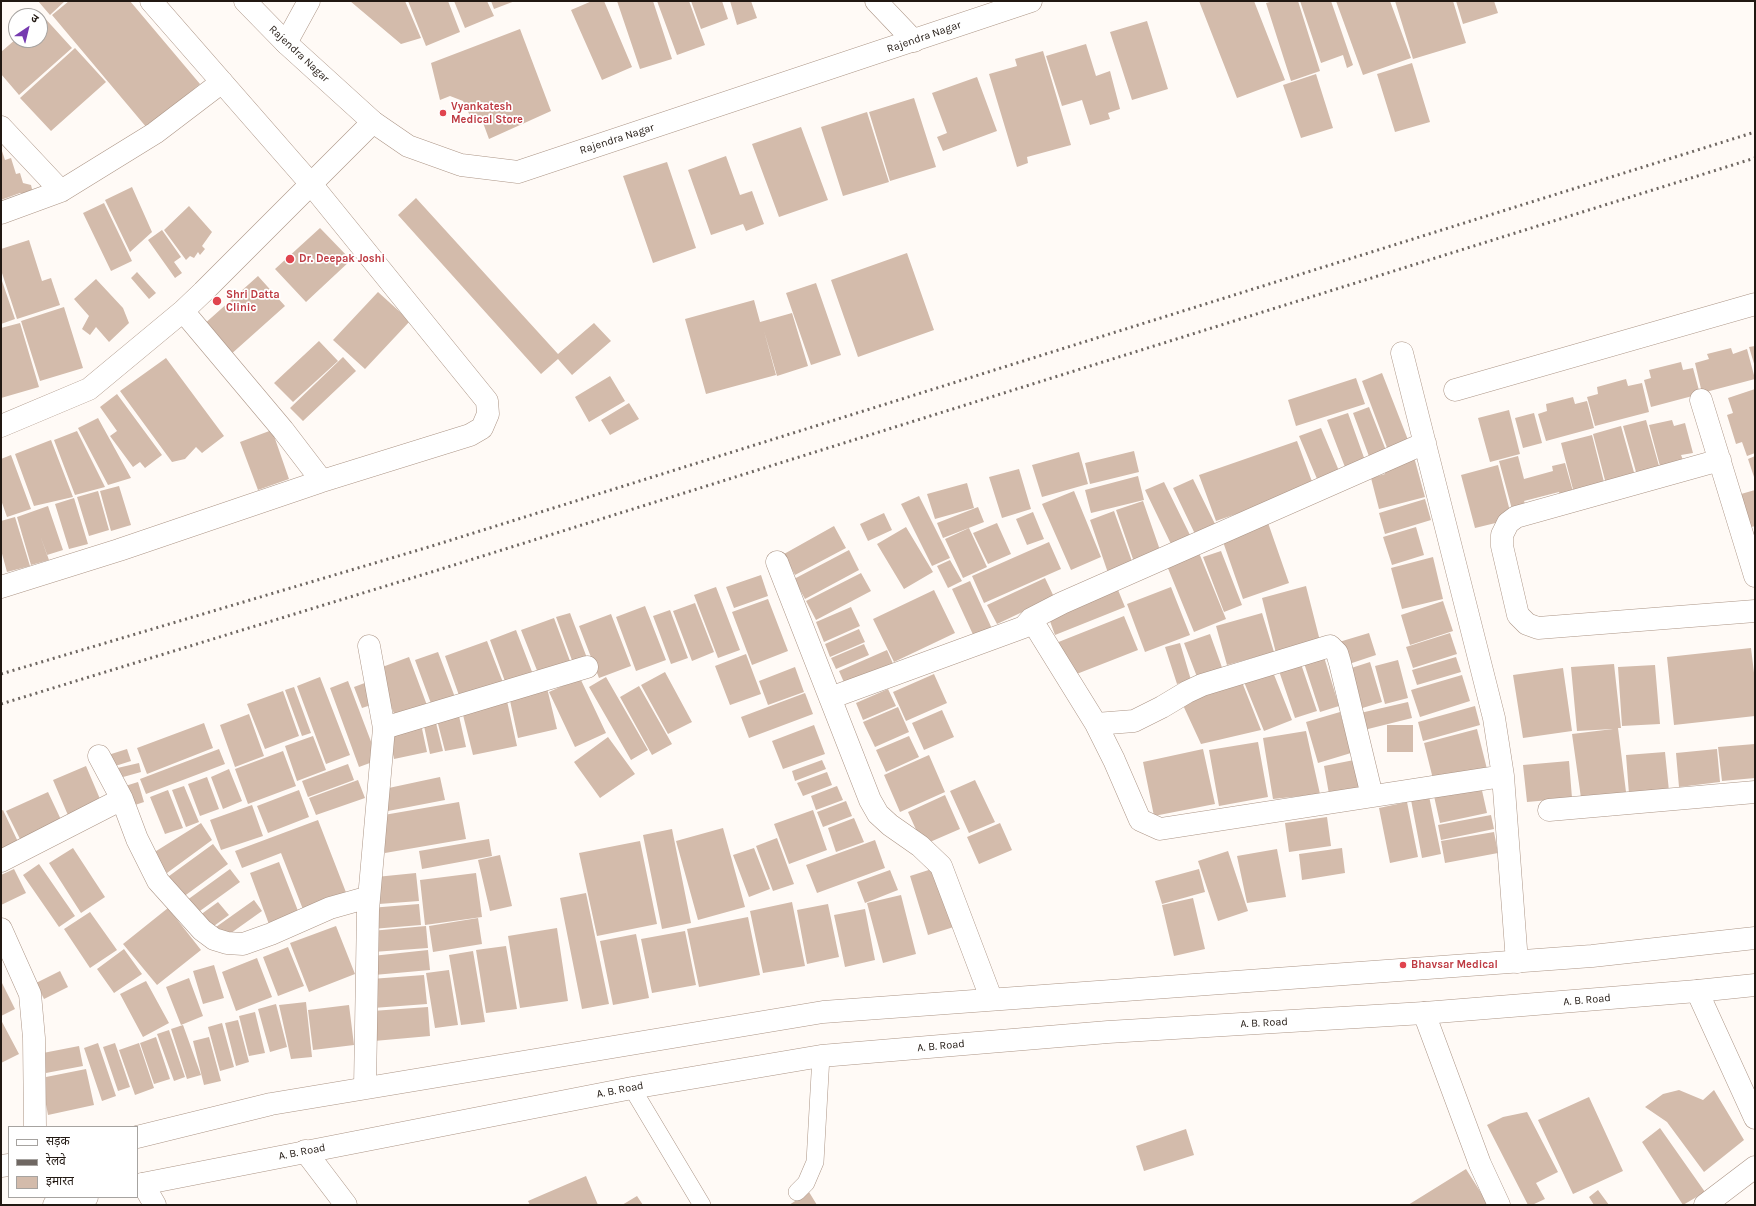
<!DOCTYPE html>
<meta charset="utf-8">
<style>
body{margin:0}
#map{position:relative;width:1756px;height:1206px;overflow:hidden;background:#fffaf6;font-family:Karla,"Noto Sans Devanagari",sans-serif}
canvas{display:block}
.frame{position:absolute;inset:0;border:2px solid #211812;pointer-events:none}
.legend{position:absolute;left:8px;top:1126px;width:130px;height:72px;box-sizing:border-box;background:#fff;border:1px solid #a6a3a0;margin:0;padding:5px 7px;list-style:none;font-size:12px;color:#211812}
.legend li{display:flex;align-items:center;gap:8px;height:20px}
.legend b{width:20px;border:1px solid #a6a3a0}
.north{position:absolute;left:8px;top:8px;width:40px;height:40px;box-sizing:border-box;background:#fff;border:1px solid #a6a3a0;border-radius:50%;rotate:35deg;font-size:11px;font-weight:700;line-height:16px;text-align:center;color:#211812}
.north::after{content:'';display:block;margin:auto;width:14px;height:18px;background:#763ab0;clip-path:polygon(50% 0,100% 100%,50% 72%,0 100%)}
</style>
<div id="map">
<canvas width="1756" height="1206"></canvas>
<div class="frame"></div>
<ul class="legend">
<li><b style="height:5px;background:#fff"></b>सड़क</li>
<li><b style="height:5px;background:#6f6762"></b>रेलवे</li>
<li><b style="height:11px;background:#d3bbab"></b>इमारत</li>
</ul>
<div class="north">उ</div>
</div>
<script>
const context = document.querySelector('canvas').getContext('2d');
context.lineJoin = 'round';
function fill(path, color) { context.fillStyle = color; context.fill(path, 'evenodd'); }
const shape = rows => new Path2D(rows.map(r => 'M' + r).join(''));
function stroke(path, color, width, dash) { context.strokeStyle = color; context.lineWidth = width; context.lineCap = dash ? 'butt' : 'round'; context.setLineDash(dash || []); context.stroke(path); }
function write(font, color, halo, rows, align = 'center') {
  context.font = font + ' Karla,sans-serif'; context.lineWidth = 3.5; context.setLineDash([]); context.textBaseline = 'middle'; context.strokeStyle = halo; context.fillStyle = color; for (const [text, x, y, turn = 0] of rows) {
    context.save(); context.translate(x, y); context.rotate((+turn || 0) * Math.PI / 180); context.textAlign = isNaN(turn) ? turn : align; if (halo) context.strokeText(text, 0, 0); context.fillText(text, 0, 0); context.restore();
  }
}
fill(shape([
 [38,1,65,1,50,15],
 [69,1,130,1,200,84,147,128,52,15],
 [350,1,405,1,421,38,401,44],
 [408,1,448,1,460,32,426,46],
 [454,1,487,1,494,16,465,28],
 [491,1,515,1,494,9],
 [592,1,604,1,632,67,602,80,571,10],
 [617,1,653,1,672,59,640,69],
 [657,1,689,1,705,45,677,55],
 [691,1,722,1,728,19,701,29],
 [730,1,751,1,757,18,737,25],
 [1199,1,1254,1,1285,80,1237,98],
 [1274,1,1298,1,1320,71,1291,81,1266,3],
 [1300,1,1331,1,1353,65,1347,68,1343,55,1321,63],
 [1336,1,1390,1,1411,58,1363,75],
 [1395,1,1453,1,1466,43,1413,59],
 [1456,1,1494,1,1498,13,1463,24],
 [42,15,72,48,19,95,1,74,1,52,16,39,40,40,40,18],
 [1147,21,1168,89,1132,100,1110,32],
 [520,29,551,111,489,139,482,120,472,120,463,101,450,96,440,100,431,63],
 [1086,44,1096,76,1110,71,1120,109,1108,113,1110,119,1090,125,1082,100,1062,106,1046,56],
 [75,48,106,82,51,131,20,98],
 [1043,51,1071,145,1027,157,1028,163,1017,167,989,74,1017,66,1015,59],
 [1412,63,1430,122,1395,132,1377,74],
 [1316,74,1333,128,1301,138,1283,85],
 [977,77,997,131,943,151,937,137,947,133,932,93],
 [914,98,936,167,890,181,869,112],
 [867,112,889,182,843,196,821,127],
 [801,127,828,200,779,217,752,144],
 [1,148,5,160,11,158,16,174,20,173,23,183,31,185,32,189,30,193,20,193,1,200],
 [726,156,740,195,752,191,764,224,746,231,743,224,711,235,688,170],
 [667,162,696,248,653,263,623,176],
 [132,187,152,232,130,252,105,200],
 [416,198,558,354,594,323,611,341,572,375,558,359,541,374,398,215],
 [104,203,132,261,111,271,83,213],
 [189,206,212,232,202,246,205,249,200,255,198,252,194,258,190,256,186,260,164,230],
 [320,228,351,260,306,302,275,269],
 [162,230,181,257,174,262,182,273,175,278,148,240],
 [29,240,42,281,51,278,60,305,17,319,1,270,1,249],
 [907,253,934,330,858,357,831,280],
 [137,272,156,293,149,299,131,278],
 [258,276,285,306,229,356,202,326],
 [1,278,15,319,1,324],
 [96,279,123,308,129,323,109,342,96,327,90,335,82,329,89,316,74,299],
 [816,283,841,355,811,365,786,293],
 [378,292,410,321,365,369,333,340],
 [754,300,760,322,792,313,808,366,777,376,764,331,776,375,706,394,685,319],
 [64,307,83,368,40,381,21,321],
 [20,323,39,387,1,398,1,328],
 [319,341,338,361,293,402,274,383],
 [1755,346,1755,367,1749,347],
 [1731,348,1733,354,1747,349,1755,379,1702,393,1695,363,1709,359,1707,354],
 [343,357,356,371,303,421,290,408],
 [166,358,224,436,202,453,196,447,185,459,172,462,120,391],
 [1681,362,1683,370,1693,368,1700,394,1651,407,1644,380,1651,378,1649,370],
 [1382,373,1410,445,1389,453,1362,381],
 [610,376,625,401,589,422,575,397],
 [1356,378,1365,404,1296,426,1288,400],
 [1626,379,1628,386,1642,383,1649,412,1595,426,1587,397,1598,394,1597,387],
 [1755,389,1755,453,1747,456,1742,442,1736,444,1727,415,1733,413,1728,398],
 [117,394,162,455,145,468,140,462,133,467,110,436,117,431,100,407],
 [1573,397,1575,404,1587,401,1594,428,1546,441,1538,414,1547,411,1546,404],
 [629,403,639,419,610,435,601,420],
 [1369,407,1387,453,1370,459,1353,413],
 [1509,410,1520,454,1490,462,1478,418],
 [1348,413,1367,466,1348,475,1327,420],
 [1534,413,1542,443,1523,448,1515,418],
 [98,418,131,478,108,485,78,428],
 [1646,420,1661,473,1638,479,1623,426],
 [1672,420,1674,426,1685,423,1693,453,1681,455,1683,460,1660,466,1649,425],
 [1621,426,1635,476,1606,484,1593,434],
 [1321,428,1342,478,1320,486,1299,436],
 [272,430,289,479,258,490,240,442],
 [77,431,105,487,75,495,54,440],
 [1592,435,1606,490,1575,497,1561,443],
 [51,440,73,497,34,506,15,454],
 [1297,441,1314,487,1216,521,1199,475],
 [1134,451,1139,472,1090,484,1085,463],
 [1079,452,1088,484,1042,497,1032,465],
 [11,455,31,509,7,517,1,500,1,459],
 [1518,456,1524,479,1553,471,1552,466,1565,463,1574,495,1560,498,1559,492,1524,501,1527,509,1513,513,1499,461],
 [1755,456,1755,480,1748,459],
 [1414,457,1425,497,1379,509,1371,478,1385,474,1383,465],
 [1498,465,1512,519,1475,528,1461,475],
 [1019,469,1031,509,1002,518,989,477],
 [1138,476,1144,500,1091,513,1085,490],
 [1193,479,1215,524,1195,534,1173,488],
 [1164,482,1190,535,1171,544,1145,490],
 [967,483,974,508,935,519,927,494],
 [119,486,131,525,111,531,100,491],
 [1755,490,1755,526,1745,529,1734,496],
 [98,491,109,530,89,536,77,497],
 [1074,491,1101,557,1071,570,1042,504],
 [919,496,950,558,932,566,901,504],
 [74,498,88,544,69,549,55,504],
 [1425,499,1431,520,1385,534,1379,513],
 [1143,501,1161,553,1134,562,1116,510],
 [48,506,63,550,47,555,40,535,49,560,31,565,17,517],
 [978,507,984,522,943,538,937,523],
 [1114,511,1133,564,1108,573,1090,520],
 [1033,512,1044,539,1027,545,1016,519],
 [884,513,892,530,868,541,860,524],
 [15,517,30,566,7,572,1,550,1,521],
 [1267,520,1289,583,1243,599,1221,536],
 [997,523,1011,554,988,564,973,533],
 [834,526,846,548,795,575,784,554],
 [906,527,933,572,904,589,877,544],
 [1416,527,1424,555,1392,565,1383,537],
 [969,528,987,567,963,578,945,539],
 [1049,542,1061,569,984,603,972,576],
 [1197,548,1226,619,1194,632,1165,561],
 [849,550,859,570,805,599,794,579],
 [1221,551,1242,605,1224,612,1203,557],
 [1433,557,1443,599,1402,609,1391,568],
 [950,560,962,581,948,588,937,566],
 [861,573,871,591,816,620,806,601],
 [761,575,768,596,734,608,726,587],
 [1045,578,1054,597,997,624,987,605],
 [970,581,994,633,976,641,952,589],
 [1116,585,1125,607,1055,635,1047,613],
 [1306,586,1321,645,1277,657,1262,598],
 [716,587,740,650,718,658,694,595],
 [1171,587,1190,635,1145,652,1127,604],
 [934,590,955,633,894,662,873,619],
 [768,599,788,651,752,665,732,612],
 [1443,601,1453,631,1410,645,1401,615],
 [695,603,714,652,692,661,673,611],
 [645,606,666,660,636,671,616,617],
 [851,607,860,626,824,642,816,622],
 [670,610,688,658,671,664,653,616],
 [570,613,587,658,573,663,556,617],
 [1262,613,1274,652,1227,665,1216,626],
 [611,614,631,666,599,678,579,626],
 [1124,616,1138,650,1069,677,1056,643],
 [554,618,570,661,538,673,521,630],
 [859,629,865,642,830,657,825,644],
 [516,630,534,677,507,687,490,640],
 [1369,633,1376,655,1346,665,1339,642],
 [1450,633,1457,654,1413,668,1406,647],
 [1210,634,1224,673,1199,682,1184,643],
 [487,641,504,685,461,701,445,656],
 [1180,643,1191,680,1177,684,1165,647],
 [864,644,869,655,836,669,831,658],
 [1751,648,1755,681,1755,716,1674,725,1667,657],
 [887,650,894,666,846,687,839,671],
 [438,652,456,700,433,709,415,660],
 [746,654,761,694,730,705,715,666],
 [409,657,428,708,396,719,377,669],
 [1324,657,1339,706,1320,712,1304,663],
 [1456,657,1461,672,1417,685,1412,670],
 [1398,660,1408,698,1385,704,1375,666],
 [1300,661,1317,711,1295,718,1278,668],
 [1370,662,1382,702,1356,710,1345,670],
 [1614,664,1621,728,1618,728,1626,792,1581,798,1572,734,1613,729,1577,731,1571,667],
 [1655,665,1660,724,1622,726,1618,667],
 [795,667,804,692,768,705,759,681],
 [1271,667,1292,720,1264,731,1242,677],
 [1563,668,1572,731,1523,738,1513,675],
 [665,672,692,722,668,734,641,685],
 [934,674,947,703,906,721,893,692],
 [1462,675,1470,701,1420,717,1411,690],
 [320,677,350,755,326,764,297,686],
 [606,677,648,750,631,760,589,687],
 [1240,677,1261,730,1201,744,1182,703],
 [580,678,606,733,575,747,549,692],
 [348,681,378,760,359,767,330,688],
 [370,681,377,703,362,708,354,687],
 [639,686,672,744,652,755,620,697],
 [294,687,311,733,302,736,285,690],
 [547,688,557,729,518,738,509,696],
 [888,689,896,706,863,720,856,703],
 [283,691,299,736,265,749,247,704],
 [805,693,813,714,749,738,741,717],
 [507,701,517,746,473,755,462,711],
 [1408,702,1412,718,1360,731,1356,714],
 [1475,706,1480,725,1423,741,1418,722],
 [898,707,909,732,875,747,863,722],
 [942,710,954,737,924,750,912,723],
 [1340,712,1351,753,1318,763,1306,722],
 [249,714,264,756,235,767,220,725],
 [459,716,466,747,445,751,437,720],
 [204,723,213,748,147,774,137,748],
 [436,723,443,751,430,754,424,726],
 [421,724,427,752,394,759,388,731],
 [814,725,825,754,783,769,772,741],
 [1387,725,1413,725,1413,752,1387,752],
 [1477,729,1487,769,1434,783,1424,743],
 [1306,731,1320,794,1273,799,1263,738],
 [313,736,326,770,297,781,285,746],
 [909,736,919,757,886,772,876,750],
 [608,737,635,774,600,798,574,762],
 [1258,742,1268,797,1219,806,1209,750],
 [1755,744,1755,778,1722,781,1718,747],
 [127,749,131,761,109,768,105,756],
 [219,749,225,764,146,794,140,779],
 [1203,749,1215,804,1154,816,1143,762],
 [1717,749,1720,782,1679,787,1676,753],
 [283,751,296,786,248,804,235,769],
 [1665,752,1669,791,1629,794,1626,755],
 [929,755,945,792,900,812,884,775],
 [1359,759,1365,788,1329,794,1324,766],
 [822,760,826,769,795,781,792,771],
 [1569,761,1572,798,1527,802,1523,765],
 [139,763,141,772,116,779,113,769],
 [348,764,354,780,308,797,302,781],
 [86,766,103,806,70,820,53,780],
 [229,769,242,801,223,809,211,777],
 [827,772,832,785,803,796,797,783],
 [207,777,219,809,200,816,188,784],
 [440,777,445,800,388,811,384,789],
 [358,780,365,798,316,815,309,798],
 [975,780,995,822,969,833,950,791],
 [138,782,144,802,129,807,122,787],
 [184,786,199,822,186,827,172,790],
 [837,786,843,800,816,810,811,796],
 [1481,786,1487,813,1440,823,1434,796],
 [168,790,183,828,165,834,150,797],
 [299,790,309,817,268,833,257,806],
 [48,792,63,824,22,843,6,811],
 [945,795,960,829,923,845,908,812],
 [1429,796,1441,854,1422,858,1411,800],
 [846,801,852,816,823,827,817,812],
 [459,802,466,839,385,853,378,816],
 [1407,802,1418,857,1390,863,1379,808],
 [252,805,263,836,221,850,210,820],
 [3,810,20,846,1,855,1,811],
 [813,810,827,850,789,864,774,824],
 [1491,815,1494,829,1441,840,1438,825],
 [1327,817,1331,846,1289,852,1285,823],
 [854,818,864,842,836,852,828,828],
 [318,820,347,895,304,912,281,853,242,868,235,851],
 [201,823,212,840,167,873,153,853],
 [1000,823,1012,850,979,864,967,837],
 [723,828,745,907,698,920,676,841],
 [672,829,691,923,662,929,643,835],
 [1494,832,1498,853,1445,863,1441,841],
 [777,838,794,884,773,891,756,846],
 [489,839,492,856,422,869,419,851],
 [875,840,885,868,817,893,806,865],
 [640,841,657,924,597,936,579,853],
 [213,844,228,864,179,900,165,879],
 [73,848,105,897,81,913,49,863],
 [754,848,770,889,749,897,733,855],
 [1342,848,1345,873,1302,880,1299,854],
 [1277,849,1286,897,1247,903,1237,856],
 [1228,851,1248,911,1218,921,1198,861],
 [500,855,512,906,490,911,478,860],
 [279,862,300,916,270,927,250,873],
 [39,864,75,916,59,927,23,875],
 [938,867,957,926,928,935,910,876],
 [14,869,26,893,1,905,1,875],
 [230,869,240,882,193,916,183,903],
 [1199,869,1205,892,1162,904,1155,881],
 [890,870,898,890,865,903,857,882],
 [416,873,419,901,379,904,376,877],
 [476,873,482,917,425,925,420,880],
 [586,893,609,1004,582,1009,560,898],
 [901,895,916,954,883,963,867,903],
 [1193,898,1205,949,1174,956,1162,905],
 [254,900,262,911,224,938,216,927],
 [218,902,229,915,207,931,196,918],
 [792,902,805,966,763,973,750,911],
 [419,904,421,925,372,929,370,908],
 [828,904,839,957,807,964,797,910],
 [168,908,201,950,157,985,123,944],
 [865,909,875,960,845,967,834,915],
 [90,912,117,950,90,968,64,929],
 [748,917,760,975,699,987,687,929],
 [478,918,482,944,433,952,429,926],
 [336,926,355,974,309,992,290,943],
 [426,926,428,948,373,952,371,931],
 [557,928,568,1001,520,1008,508,936],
 [685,931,696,985,652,993,641,939],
 [636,934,649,998,613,1005,600,941],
 [506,946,517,1009,486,1013,476,950],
 [288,947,304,986,278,996,263,957],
 [124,949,142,974,114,993,97,969],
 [428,950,430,970,374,975,372,956],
 [473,951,485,1022,461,1025,449,955],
 [257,958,272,997,236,1011,222,972],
 [214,965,224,998,203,1004,193,971],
 [449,970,458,1025,435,1028,426,973],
 [60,971,68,987,44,999,36,983],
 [424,975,427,1004,373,1008,371,979],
 [189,978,203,1016,181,1025,166,987],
 [1,981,15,1009,1,1016],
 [146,981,169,1023,143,1037,120,994],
 [306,1002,312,1057,291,1059,279,1005],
 [276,1004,287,1047,270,1052,258,1009],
 [349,1005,354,1045,313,1050,308,1010],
 [428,1007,430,1036,374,1041,372,1011],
 [255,1012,265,1053,249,1056,239,1016],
 [1,1020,19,1054,1,1063],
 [238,1020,249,1062,236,1066,225,1023],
 [222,1023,234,1067,220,1071,208,1027],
 [183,1025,201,1075,187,1079,171,1029],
 [169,1030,185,1077,174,1081,157,1034],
 [156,1037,170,1079,154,1084,140,1043],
 [209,1037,221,1081,204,1085,193,1041],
 [98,1043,116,1096,102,1101,84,1048],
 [115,1043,130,1087,118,1091,103,1047],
 [139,1043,154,1088,135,1095,119,1050],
 [79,1046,83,1066,46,1073,43,1053],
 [86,1069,94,1105,48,1115,41,1078],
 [1679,1090,1703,1100,1714,1090,1744,1140,1704,1172,1667,1122,1645,1107,1663,1094],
 [1589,1097,1623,1171,1573,1194,1538,1120],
 [1527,1112,1558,1172,1536,1183,1545,1199,1532,1205,1528,1205,1487,1125,1503,1117],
 [1660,1128,1705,1192,1683,1205,1642,1142],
 [1186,1129,1194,1155,1144,1171,1136,1146],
 [1466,1169,1488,1204,1408,1205],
 [586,1176,598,1205,530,1205,528,1201],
 [1598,1190,1609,1205,1594,1205,1589,1197],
 [809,1192,817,1205,789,1205],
 [637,1196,643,1205,622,1205]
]), '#d3bbab');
const lane = shape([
 [632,1088,702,1205],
 [797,1192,806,1183,815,1162,821,1056]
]);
const street = shape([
 [876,1,914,41],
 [286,43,309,1],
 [1,127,61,191,1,213],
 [61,191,155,133,222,82],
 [183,311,283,430,322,481],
 [1402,353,1494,718,1503,776,1517,962],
 [1455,390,1755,304],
 [1701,400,1755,576],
 [1,426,89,389,183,311,203,292,373,122],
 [1720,460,1516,517,1508,523,1502,535,1502,546,1518,615,1527,624,1538,628,1755,611],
 [777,562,870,800,878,814,890,825,920,846,941,866,991,998],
 [1,587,119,550,322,481,470,435,482,428,488,414,487,401,311,184,151,1],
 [1031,619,1096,724,1114,760,1140,820,1160,829,1503,776],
 [830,698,1024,627,1031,619,1062,603,1425,443],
 [1096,724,1134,721,1162,707,1187,692,1202,685,1330,646,1337,653,1340,663,1372,796],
 [384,728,587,667],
 [99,756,122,799,137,839,158,881,202,930,214,939,227,943,243,944,271,934,330,908,369,897],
 [1549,810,1755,792],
 [1,861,122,799],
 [1,929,30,994,34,1038,35,1127],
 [1697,991,1755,1118],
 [1424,1013,1480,1164,1499,1205],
 [365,1087,368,910,384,728,369,646],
 [305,1151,346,1205],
 [143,1184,155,1205],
 [1705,1205,1755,1167]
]);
const secondary = shape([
 [245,1,286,43,373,122,408,146,461,165,518,172,1031,1],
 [137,1137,271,1104,823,1012,1592,956,1755,938],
 [1,1166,9,1165],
 [137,1185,632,1088,821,1056,1108,1032,1424,1013,1697,991,1755,985],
 [54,1205,87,1197]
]);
stroke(lane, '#ac9586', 18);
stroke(street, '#ac9586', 23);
stroke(secondary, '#ac9586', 23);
stroke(lane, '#fff', 17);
stroke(street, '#fff', 22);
stroke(secondary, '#fff', 22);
stroke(shape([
 [1,674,432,546,1755,132],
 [1,704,438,570,1755,158]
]), '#6f6762', 3, [2, 4]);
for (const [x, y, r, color] of [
 [443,113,4,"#e0444e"],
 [290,259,5,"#e0444e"],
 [217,301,5,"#e0444e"],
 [1403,965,4,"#e0444e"]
]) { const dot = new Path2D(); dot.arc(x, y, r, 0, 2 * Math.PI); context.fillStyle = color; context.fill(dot); stroke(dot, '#fff', 1.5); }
write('11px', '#211812', '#fff', [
 ["Rajendra Nagar",924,37,-19],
 ["Rajendra Nagar",299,54,43],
 ["Rajendra Nagar",617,139,-18],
 ["A. B. Road",1587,1000,-5],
 ["A. B. Road",1264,1023,-3],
 ["A. B. Road",941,1046,-5],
 ["A. B. Road",620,1090,-11],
 ["A. B. Road",302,1152,-11]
]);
write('bold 11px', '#be3a42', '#fff', [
 ["Vyankatesh",451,107],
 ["Medical Store",451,120],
 ["Dr. Deepak Joshi",299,259],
 ["Shri Datta",226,295],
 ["Clinic",226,308],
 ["Bhavsar Medical",1411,965]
], 'left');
</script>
